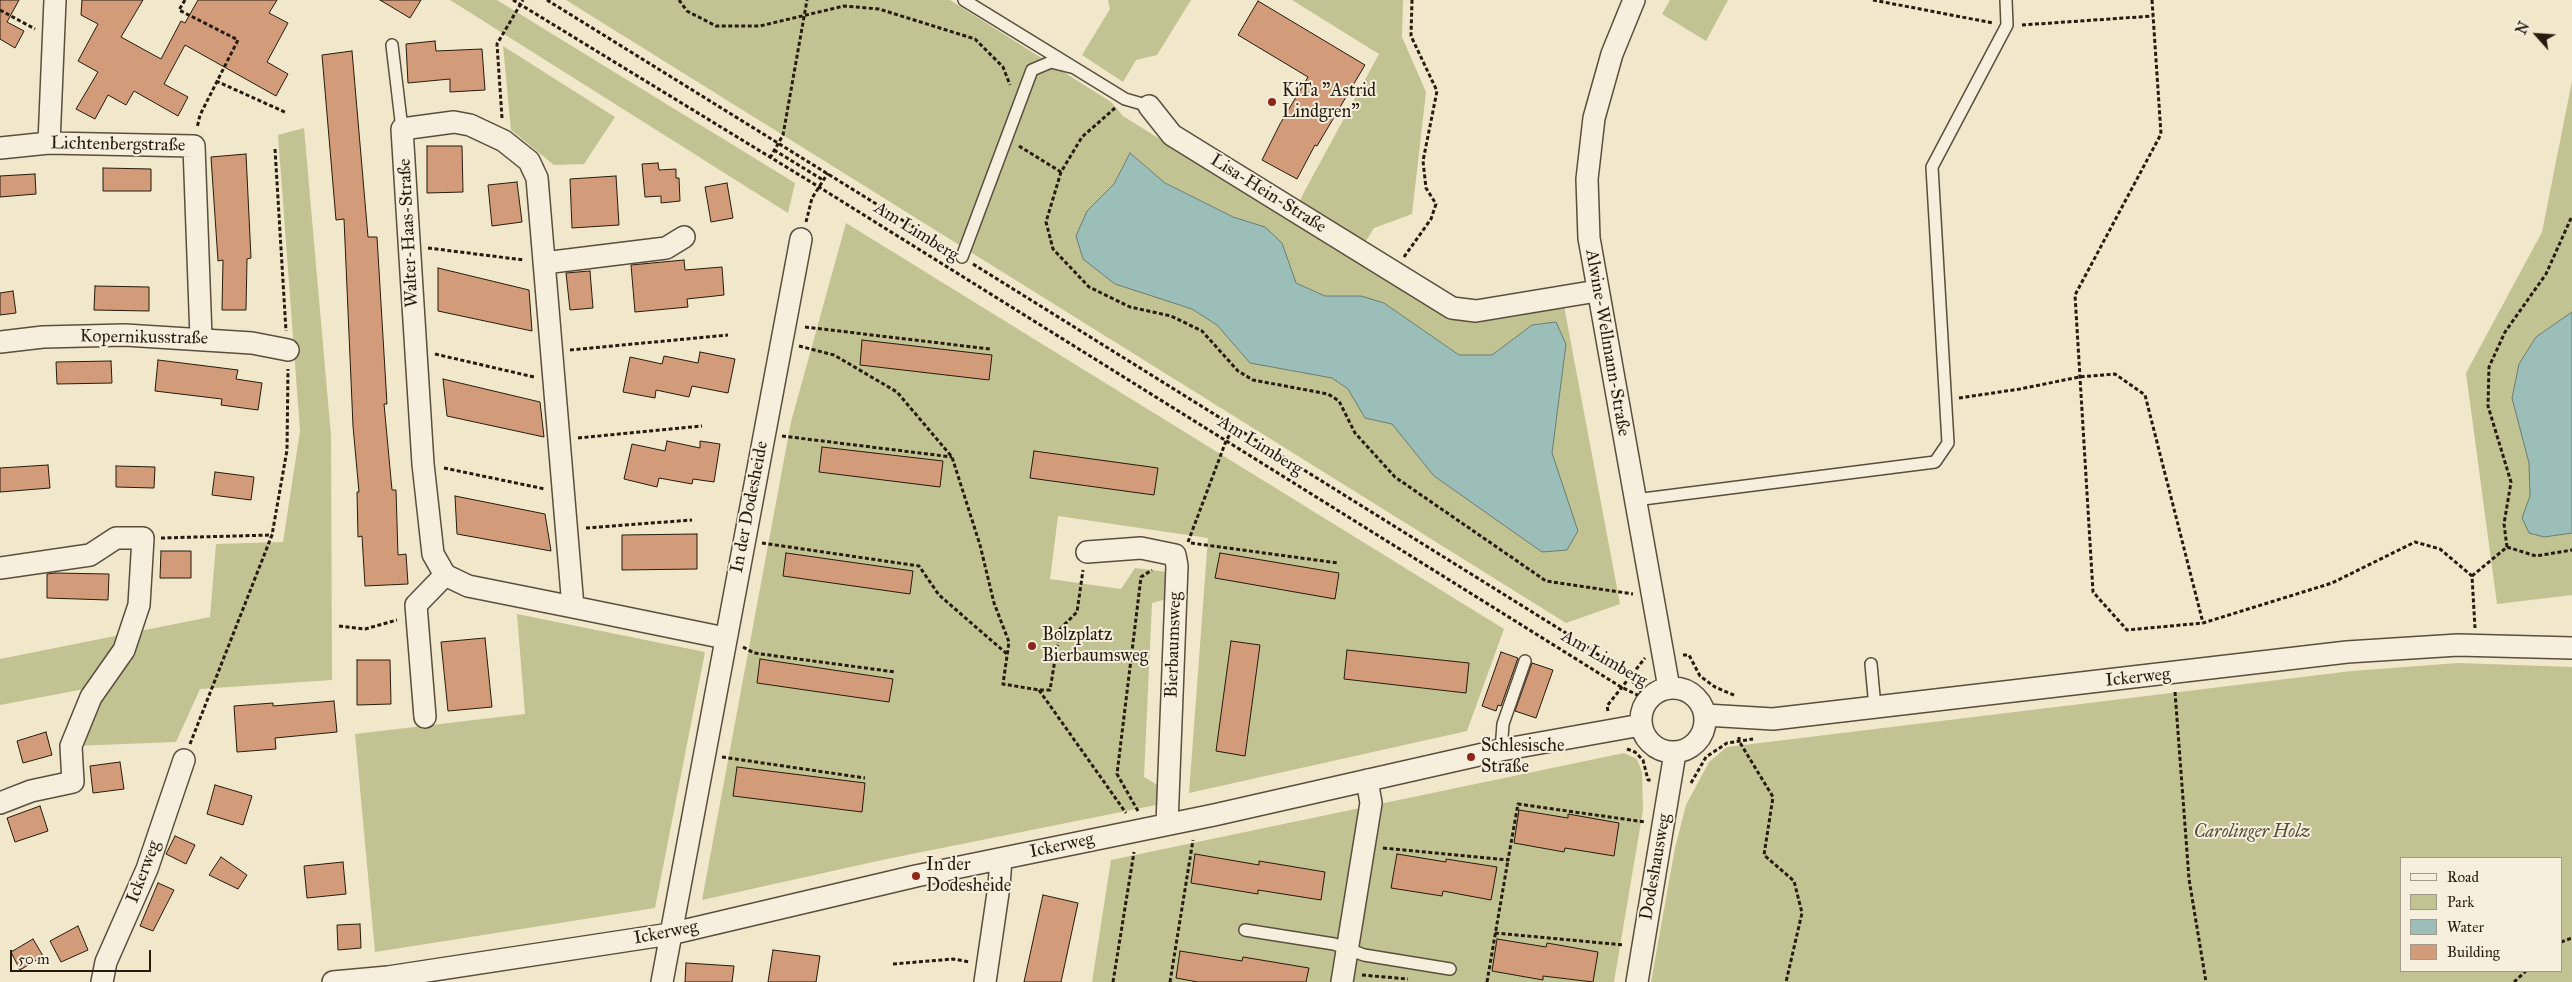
<!DOCTYPE html>
<meta charset="utf-8">
<style>
body{margin:0}
#map{position:relative;width:2572px;height:982px;overflow:hidden;background:#f1e7cb;font-family:"IM FELL Great Primer",serif}
canvas{display:block}
.legend{position:absolute;left:2400px;top:857px;width:162px;height:115px;box-sizing:border-box;background:#f6efdd;border:1px solid #a39a8a;margin:0;padding:6px 9px;list-style:none;font-size:15px;color:#271b0e}
.legend li{display:flex;align-items:center;gap:10px;height:25px}
.legend b{width:25px;border:1px solid #a39a8a}
.north{position:absolute;left:2512px;top:10px;width:50px;height:50px;-webkit-text-stroke:4px #f6efdd;paint-order:stroke;rotate:296deg;font-size:14px;font-weight:700;line-height:20px;text-align:center;color:#271b0e}
.north::after{content:'';display:block;margin:auto;width:18px;height:22px;background:#271b0e;clip-path:polygon(50% 0,100% 100%,50% 72%,0 100%)}
.scale{position:absolute;left:10px;top:950px;width:141px;height:22px;box-sizing:border-box;border:2px solid #271b0e;border-top:0;padding-left:6px;font-size:15px;line-height:18px;white-space:nowrap;color:#271b0e;-webkit-text-stroke:4px #f6efdd;paint-order:stroke}
</style>
<div id="map">
<canvas width="2572" height="982"></canvas>
<ul class="legend">
<li><b style="height:6px;background:#f6efdd"></b>Road</li>
<li><b style="height:14px;background:#c2c392"></b>Park</li>
<li><b style="height:14px;background:#9bbfb8"></b>Water</li>
<li><b style="height:14px;background:#d29b79"></b>Building</li>
</ul>
<div class="north">N</div>
<div class="scale">50 m</div>
</div>
<script>
const context = document.querySelector('canvas').getContext('2d');
context.lineJoin = 'round';
function fill(path, color) { context.fillStyle = color; context.fill(path, 'evenodd'); }
const shape = rows => new Path2D(rows.map(r => 'M' + r).join(''));
function stroke(path, color, width, dash) { context.strokeStyle = color; context.lineWidth = width; context.lineCap = dash ? 'butt' : 'round'; context.setLineDash(dash || []); context.stroke(path); }
function write(font, color, halo, rows, align = 'center') {
  context.font = font + ' "IM FELL Great Primer",serif'; context.lineWidth = 4; context.setLineDash([]); context.textBaseline = 'middle'; context.strokeStyle = halo; context.fillStyle = color; for (const [text, x, y, turn = 0] of rows) {
    context.save(); context.translate(x, y); context.rotate((+turn || 0) * Math.PI / 180); context.textAlign = isNaN(turn) ? turn : align; if (halo) context.strokeText(text, 0, 0); context.fillText(text, 0, 0); context.restore();
  }
}
fill(shape([
 [450,0,497,0,795,183,788,213],
 [566,0,950,0,1111,102,1123,116,1291,221,1303,194,1379,54,1292,0,1403,0,1402,37,1426,92,1412,214,1374,228,1354,260,1453,318,1564,306,1620,604,1566,623],
 [1108,0,1191,0,1157,55,1136,60,1123,82,1082,55,1110,9],
 [1670,0,1728,0,1706,41,1662,14],
 [503,46,615,117,584,164,554,165,511,130],
 [2572,81,2572,595,2497,604,2466,373,2542,232],
 [304,128,331,436,332,680,200,689,176,742,73,746,95,687,0,705,0,659,210,617,216,544,283,542,300,431,278,135],
 [846,223,1504,629,1467,731,1189,793,1208,538,1058,516,1050,579,1121,589,1135,568,1167,572,1167,599,1152,603,1144,777,1159,786,1156,805,882,860,702,900,791,422],
 [517,614,705,652,655,908,375,952,355,734,525,714],
 [2458,663,2572,667,2572,982,1651,982,1675,848,1686,805,1709,762,1727,747,2352,671],
 [2401,858,2561,858,2561,971,2401,971],
 [1624,753,1637,759,1642,772,1643,810,1614,982,1092,982,1111,860]
]), '#c2c392');
const water = shape([
 [1130,153,1165,183,1233,217,1265,227,1282,243,1296,283,1325,296,1361,296,1384,303,1459,355,1492,355,1532,325,1556,322,1566,344,1552,453,1578,531,1567,550,1542,552,1434,476,1392,424,1365,418,1348,389,1332,378,1250,363,1217,325,1192,309,1115,284,1083,259,1076,236,1087,211,1114,184,1130,153],
 [2572,312,2572,533,2544,537,2529,533,2522,518,2530,496,2529,463,2512,398,2519,364,2536,337,2572,312]
]);
fill(water, '#9bbfb8');
stroke(water, '#6d7d74', 1);
const building = shape([
 [0,0,19,0,7,22,24,31,15,48,0,39,0,0],
 [82,0,143,0,121,37,161,59,181,21,185,23,198,0,277,0,269,13,288,23,267,62,288,74,276,96,185,45,164,84,188,97,178,116,134,91,126,105,108,95,95,119,76,109,98,72,78,61,98,24,81,15,82,0],
 [380,0,421,0,410,18,380,0],
 [1258,1,1365,65,1317,146,1315,145,1297,179,1262,160,1280,124,1308,77,1238,35,1258,1],
 [435,41,436,51,482,49,485,90,450,92,450,79,408,83,406,44,435,41],
 [352,51,368,237,377,237,387,404,384,404,392,490,396,490,398,555,406,554,408,584,365,586,362,536,358,537,357,492,359,492,353,426,344,219,336,220,322,55,352,51],
 [427,146,462,146,463,192,427,193,427,146],
 [246,154,251,258,247,259,246,310,222,310,223,260,218,261,211,157,246,154],
 [658,163,659,170,676,169,676,178,679,178,680,201,661,203,661,196,645,197,642,164,658,163],
 [103,168,151,169,151,191,103,191,103,168],
 [35,174,36,194,0,197,0,176,35,174],
 [616,176,619,225,572,228,570,179,616,176],
 [517,182,522,222,492,226,488,185,517,182],
 [727,183,733,218,711,222,705,187,727,183],
 [684,260,685,270,722,267,724,295,687,299,688,307,635,312,631,265,684,260],
 [438,268,529,290,532,331,438,311,438,268],
 [590,271,593,308,570,310,566,273,590,271],
 [95,286,149,287,149,311,94,310,95,286],
 [13,291,16,313,0,315,0,293,13,291],
 [862,340,992,355,989,380,860,365,862,340],
 [700,352,735,359,728,393,692,386,689,397,656,390,655,398,623,392,630,357,662,364,664,356,698,363,700,352],
 [158,360,238,370,236,379,262,383,258,410,221,405,222,399,155,391,158,360],
 [111,361,112,383,57,384,56,362,111,361],
 [443,379,540,402,544,437,447,416,443,379],
 [667,441,700,448,700,441,720,444,714,482,693,479,692,484,659,478,657,487,624,479,632,444,665,451,667,441],
 [822,447,943,461,940,487,819,472,822,447],
 [1034,451,1158,468,1154,495,1030,478,1034,451],
 [48,465,50,488,0,492,0,468,48,465],
 [116,466,155,467,154,488,116,487,116,466],
 [215,472,254,477,251,500,212,495,215,472],
 [455,496,545,514,551,551,457,534,455,496],
 [697,534,697,569,622,570,622,535,697,534],
 [161,551,191,551,191,578,160,578,161,551],
 [786,553,913,571,910,594,783,576,786,553],
 [1220,553,1339,573,1335,599,1215,578,1220,553],
 [55,573,109,574,108,600,47,598,47,574,55,573],
 [485,638,492,707,448,711,441,642,485,638],
 [1231,641,1260,645,1245,756,1216,751,1231,641],
 [1347,650,1469,663,1466,693,1344,679,1347,650],
 [1501,652,1518,658,1501,706,1498,705,1496,711,1482,706,1501,652],
 [760,659,893,679,889,702,757,683,760,659],
 [357,660,390,660,391,704,357,705,357,660],
 [1532,663,1553,670,1536,718,1515,711,1532,663],
 [334,701,337,732,275,738,276,749,237,752,234,706,273,703,273,706,334,701],
 [46,732,52,755,23,763,17,741,46,732],
 [120,762,124,789,93,793,90,766,120,762],
 [737,767,865,783,862,812,733,796,737,767],
 [215,785,252,796,243,825,207,814,215,785],
 [40,806,48,831,15,842,7,818,40,806],
 [1519,810,1568,818,1568,814,1619,823,1614,856,1565,848,1564,852,1514,843,1519,810],
 [175,836,195,845,186,864,166,854,175,836],
 [1195,854,1259,865,1259,861,1325,872,1321,900,1258,890,1258,894,1191,883,1195,854],
 [1397,854,1446,862,1446,859,1497,867,1491,900,1443,891,1442,896,1391,888,1397,854],
 [221,857,247,875,238,889,209,875,221,857],
 [343,862,346,894,307,898,304,866,343,862],
 [158,883,174,890,153,931,140,926,158,883],
 [1043,895,1078,903,1061,982,1024,982,1043,895],
 [360,924,361,948,338,950,337,925,360,924],
 [78,926,88,950,61,962,50,941,78,926],
 [33,939,43,956,20,970,11,952,33,939],
 [1497,939,1546,947,1547,943,1598,952,1593,982,1543,976,1543,980,1492,971,1497,939],
 [773,950,820,956,816,982,768,982,773,950],
 [1180,951,1242,961,1243,957,1309,968,1306,982,1198,982,1176,978,1180,951],
 [686,963,734,966,732,982,685,982,686,963]
]);
fill(building, '#d29b79');
stroke(building, '#271b0e', 1);
const service = shape([
 [964,0,1125,99,1149,106],
 [392,45,402,129],
 [962,257,1032,70,1051,62,1071,67],
 [1635,500,1935,462,1948,443,1932,167,2007,25,2006,0],
 [1871,664,1875,707],
 [1501,750,1503,724,1525,661],
 [1245,930,1334,944,1364,955,1450,969]
]);
const minor = shape([
 [1634,0,1612,54,1594,118,1587,179,1589,238,1669,688],
 [1149,106,1172,135,1452,308,1476,311,1597,291],
 [49,143,55,0],
 [0,148,49,143,194,146,201,338],
 [544,263,666,248,684,237],
 [0,342,43,337,125,335,252,343,288,350],
 [1087,552,1141,548,1175,555,1177,566,1167,824],
 [0,568,90,555,116,538,143,538,139,605,124,650,91,697,71,746,73,782,31,791,0,803],
 [573,607,537,178,529,161,504,141,470,125,454,122,402,129,423,464,433,554,445,575,468,586,573,607,725,638],
 '1641 720a32 32 0 1 1 64 0a32 32 0 1 1-64 0Z',
 [1705,715,1773,719,2347,652,2458,645,2572,648],
 [425,717,416,605,445,575],
 [102,982,106,962,147,869,184,760],
 [333,982,388,977,670,934,916,876,1214,815,1501,750,1641,725],
 [662,982,801,239],
 [985,982,999,886,1001,859],
 [1342,982,1371,803,1367,780],
 [1637,982,1675,753]
]);
stroke(service, '#5a4e3d', 14);
stroke(minor, '#5a4e3d', 24);
stroke(shape([
 [185,0,179,10,238,40,200,115,197,128],
 [513,0,819,187,1621,687,1648,700],
 [547,0,949,249],
 [679,0,687,11,716,26,760,26,844,6,879,9,975,39,1003,67,1010,85],
 [1873,0,1993,23],
 [2152,0,2161,134,2075,295,2093,592,2127,630,2203,623,2332,583,2415,542,2440,549,2472,576,2475,628],
 [0,10,35,29],
 [2022,25,2153,16],
 [216,81,287,113],
 [1115,108,1082,137,1061,172,1046,222,1053,249,1089,287,1130,307,1171,316,1202,331,1238,371,1253,380,1328,394,1339,401,1355,433,1395,477,1546,581,1633,594],
 [502,118,497,44,523,0],
 [1019,146,1061,172],
 [275,149,286,331],
 [774,150,823,180],
 [770,158,783,135,807,0],
 [806,222,812,198,828,173],
 [428,248,524,260],
 [1404,257,1431,219,1436,204,1426,188,1423,161,1437,91,1411,36,1412,0],
 [973,264,1582,643,1629,677,1646,698],
 [805,327,990,349],
 [799,346,834,355,897,392,952,457,980,545,994,603,1009,642,1003,684,1039,690,1050,690,1060,629,1077,612,1083,570],
 [570,350,728,335],
 [435,354,534,377],
 [1959,398,2020,389,2079,377,2115,374,2145,395,2203,623],
 [782,436,952,457],
 [578,438,702,426],
 [444,468,545,489],
 [586,528,692,520],
 [161,538,272,535],
 [1188,542,1226,441,1234,427],
 [762,543,919,566,939,595,1007,654],
 [1191,543,1338,563],
 [2507,547,2504,524,2511,482,2488,406,2489,367,2505,332,2546,274,2572,216],
 [2472,576,2507,547,2536,556,2572,550],
 [339,626,365,629,397,620],
 [743,647,754,653,895,672],
 [1683,655,1689,655,1700,676,1715,687,1736,696],
 [1039,690,1126,813],
 [2175,692,2189,879,2206,982],
 [1608,711,1607,706,1645,658],
 [1739,737,1739,741,1773,797,1764,855,1794,881,1802,913,1786,982],
 [190,744,272,535,287,450,288,369],
 [1627,749,1635,752,1643,760,1648,780,1651,780],
 [722,757,865,778],
 [1691,783,1706,757,1727,743,1753,739],
 [1138,811,1117,774,1141,577,1152,570],
 [1383,848,1508,860,1518,804,1645,822],
 [1495,933,1624,945],
 [2561,942,2572,938],
 [893,964,953,959,970,962],
 [1362,975,1408,979],
 [1113,982,1134,852],
 [1170,982,1193,840],
 [1487,982,1508,860],
 [2514,982,2526,971]
]), '#271b0e', 3, [4, 2.5]);
stroke(service, '#f6efdd', 11);
stroke(minor, '#f6efdd', 21);
for (const [x, y, r, color] of [
 [1272,102,5,"#8f2418"],
 [1032,646,5,"#8f2418"],
 [1471,757,5,"#8f2418"],
 [916,876,5,"#8f2418"]
]) { const dot = new Path2D(); dot.arc(x, y, r, 0, 2 * Math.PI); context.fillStyle = color; context.fill(dot); stroke(dot, '#f6efdd', 2); }
write('18px', '#271b0e', '#f6efdd', [
 ["KiTa \"Astrid",1282,92],
 ["Lindgren\"",1282,113],
 ["Bolzplatz",1042,636],
 ["Bierbaumsweg",1042,657],
 ["Schlesische",1481,747],
 ["Straße",1481,768],
 ["In der",926,866],
 ["Dodesheide",926,887]
], 'left');
write('18px', '#271b0e', '#f6efdd', [
 ["Lichtenbergstraße",118,145,1],
 ["Lisa-Hein-Straße",1268,194,32],
 ["Am Limberg",916,232,32],
 ["Walter-Haas-Straße",409,233,-93],
 ["Kopernikusstraße",144,338,1],
 ["Alwine-Wellmann-Straße",1607,343,80],
 ["Am Limberg",1260,446,32],
 ["In der Dodesheide",750,507,-79],
 ["Bierbaumsweg",1174,645,-88],
 ["Am Limberg",1604,659,30],
 ["Ickerweg",2138,678,-6],
 ["Ickerweg",1062,846,-12],
 ["Dodeshausweg",1656,867,-80],
 ["Ickerweg",144,872,-69],
 ["Ickerweg",666,933,-11]
]);
write('italic 18px', '#564d36', '#f6efdd', [
 ["Carolinger Holz",2252,833]
]);
</script>
